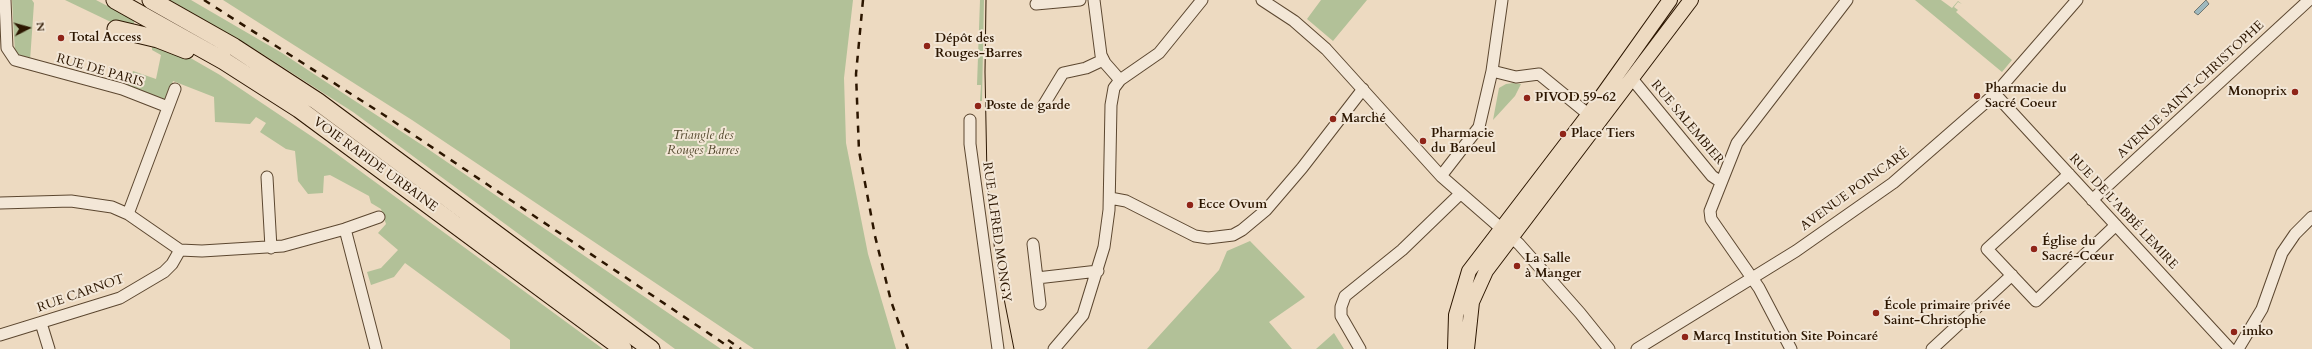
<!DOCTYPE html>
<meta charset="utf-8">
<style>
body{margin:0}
#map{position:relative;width:2312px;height:349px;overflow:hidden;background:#eddac1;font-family:Cardo,serif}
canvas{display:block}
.north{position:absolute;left:8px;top:8px;width:40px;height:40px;-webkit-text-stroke:3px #f3e7d7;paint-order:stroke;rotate:84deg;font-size:11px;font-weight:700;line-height:16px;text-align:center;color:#2c1600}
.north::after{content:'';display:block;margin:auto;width:14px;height:18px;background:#2c1600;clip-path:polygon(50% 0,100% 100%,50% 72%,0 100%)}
</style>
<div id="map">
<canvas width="2312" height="349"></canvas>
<div class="north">N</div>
</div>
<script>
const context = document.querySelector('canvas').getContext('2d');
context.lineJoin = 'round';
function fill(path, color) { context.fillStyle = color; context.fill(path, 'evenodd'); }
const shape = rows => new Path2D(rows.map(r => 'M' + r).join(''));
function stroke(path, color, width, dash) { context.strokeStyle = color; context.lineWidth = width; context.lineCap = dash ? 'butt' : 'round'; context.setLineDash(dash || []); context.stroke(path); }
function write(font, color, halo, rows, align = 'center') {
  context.font = font + ' Cardo,serif'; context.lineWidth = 4; context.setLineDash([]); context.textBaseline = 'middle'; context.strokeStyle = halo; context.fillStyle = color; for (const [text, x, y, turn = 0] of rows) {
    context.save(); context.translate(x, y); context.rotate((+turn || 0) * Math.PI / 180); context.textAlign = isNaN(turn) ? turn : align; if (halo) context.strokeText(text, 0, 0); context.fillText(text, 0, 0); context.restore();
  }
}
fill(shape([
 [12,0,32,0,34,3,30,61,15,53],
 [65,0,96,0,134,20,134,29,113,23],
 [170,0,191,0,282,53,425,147,721,349,675,349,353,112,253,48],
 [223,0,853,0,844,78,846,143,868,254,896,349,754,349,412,120],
 [980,0,984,0,982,101,980,101,981,85,977,85],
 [1321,0,1367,0,1333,41,1307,19],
 [1915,0,1941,0,1952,8,1958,1,1962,4,1958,2,1954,7,1958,10,1956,12,2012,60,2002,72],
 [152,41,187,56,220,75,326,146,603,349,510,349,510,340,405,263,394,277,371,285,367,272,381,268,398,250,378,233,386,224,381,209,371,203,369,196,330,175,324,176,323,193,308,194,298,181,295,151,286,149,260,132,266,123,256,117,250,124,215,122,214,97,173,81,166,100,127,86,133,71,156,79,161,55,152,50],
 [1513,83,1521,84,1515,96,1493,120,1499,88,1506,84],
 [1250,241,1305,297,1269,322,1292,349,1147,349,1219,270,1227,251],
 [1334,333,1344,349,1316,349]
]), '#b2c198');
const water = shape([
 [2206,0,2209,4,2198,15,2194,12,2206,0]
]);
fill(water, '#9eb8be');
stroke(water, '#707772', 1);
const minor = shape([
 [5,0,7,48,15,60,122,89,168,107],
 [1094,0,1101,55,1105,63,1120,80],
 [1262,0,1294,21,1326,49,1441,176,1519,244,1580,313,1609,349],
 [1036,4,1080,0],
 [1492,71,1516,77,1539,74,1594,119],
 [1633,80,1712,176,1721,182],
 [1995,94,2230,349],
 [1043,106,1063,73,1086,68,1103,60],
 [970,120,970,144,998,349],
 [2069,174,1987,249,2036,301,2116,225],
 [1441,176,1479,127,1492,71,1502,0],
 [267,177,271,248],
 [1110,198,1126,201,1195,236,1208,238,1233,235,1242,230,1266,210,1302,168,1363,89],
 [2092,200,2309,0],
 [0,203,71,201,112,207,128,214,180,250,202,251,283,246,345,229,379,217],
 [128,214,175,89],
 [345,229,376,349],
 [1033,244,1040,304],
 [1037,278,1098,271],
 [41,323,49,349],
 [0,335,120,298,164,272,172,264,180,250],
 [1054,349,1083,315,1104,247,1109,210,1111,105,1114,88,1120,80,1159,53,1202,0],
 [1360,349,1341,316,1341,307,1345,296,1402,250,1460,194],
 [1637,349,1796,251,1893,183,1995,94,2077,0],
 [1791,349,1759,288,1711,219,1710,211,1737,143,1847,0],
 [1932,349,2012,275],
 [2238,349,2262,309,2282,253,2295,234,2312,217]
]);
const major = shape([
 [1455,349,1456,315,1469,271,1589,114,1670,0],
 [1467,349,1472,302,1486,271,1691,0]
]);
const highway = shape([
 [115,0,224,61,299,109,623,349],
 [151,0,234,47,317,101,651,349],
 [116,29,158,39,186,50]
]);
stroke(minor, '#5c4730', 13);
stroke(major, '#2c1600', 16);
stroke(highway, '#2c1600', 19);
stroke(minor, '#f3e7d7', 11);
stroke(major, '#eddac1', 14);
stroke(highway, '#eddac1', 17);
stroke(shape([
 [986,0,985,72,987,177,995,253,1014,349]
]), '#2c1600', 1);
stroke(shape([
 [204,0,384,115,732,349],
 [863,0,856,74,859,151,875,236,891,301,908,349],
 [728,340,741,349]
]), '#2c1600', 2.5, [7, 7]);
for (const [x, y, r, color] of [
 [61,38,4,"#8f2418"],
 [927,46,4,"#8f2418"],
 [2295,92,4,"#8f2418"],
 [1977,96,4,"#8f2418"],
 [1527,98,4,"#8f2418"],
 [978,106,4,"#8f2418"],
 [1333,119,4,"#8f2418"],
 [1563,134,4,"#8f2418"],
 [1423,141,4,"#8f2418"],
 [1190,205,4,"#8f2418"],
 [2034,249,4,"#8f2418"],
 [1517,266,4,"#8f2418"],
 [1876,313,4,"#8f2418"],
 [2234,332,4,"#8f2418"],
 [1685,337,4,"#8f2418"]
]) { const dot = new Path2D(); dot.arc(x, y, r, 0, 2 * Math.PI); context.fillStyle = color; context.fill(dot); stroke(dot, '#f3e7d7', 1.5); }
write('bold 13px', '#2c1600', '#f3e7d7', [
 ["Total Access",69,38],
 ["Dépôt des",935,39],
 ["Rouges-Barres",935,54],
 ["Pharmacie du",1985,89],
 ["Sacré Coeur",1985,104],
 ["Monoprix",2287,92,"right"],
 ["PIVOD 59-62",1535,98],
 ["Poste de garde",986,106],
 ["Marché",1341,119],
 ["Pharmacie",1431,134],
 ["du Baroeul",1431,149],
 ["Place Tiers",1571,134],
 ["Ecce Ovum",1198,205],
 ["Église du",2042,242],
 ["Sacré-Cœur",2042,257],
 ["La Salle",1525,259],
 ["à Manger",1525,274],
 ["École primaire privée",1884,306],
 ["Saint-Christophe",1884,321],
 ["imko",2242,332],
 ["Marcq Institution Site Poincaré",1693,337]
], 'left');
write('13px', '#2c1600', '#f3e7d7', [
 ["RUE DE PARIS",100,71,16],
 ["AVENUE SAINT-CHRISTOPHE",2191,90,-43],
 ["RUE SALEMBIER",1687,123,50],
 ["VOIE RAPIDE URBAINE",375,165,36],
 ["AVENUE POINCARÉ",1855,190,-36],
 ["RUE DE L'ABBÉ LEMIRE",2123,212,47],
 ["RUE ALFRED MONGY",996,232,82],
 ["RUE CARNOT",81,294,-19]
]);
write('italic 13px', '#54492e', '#f3e7d7', [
 ["Triangle des",703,136],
 ["Rouges Barres",703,151]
]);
</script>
